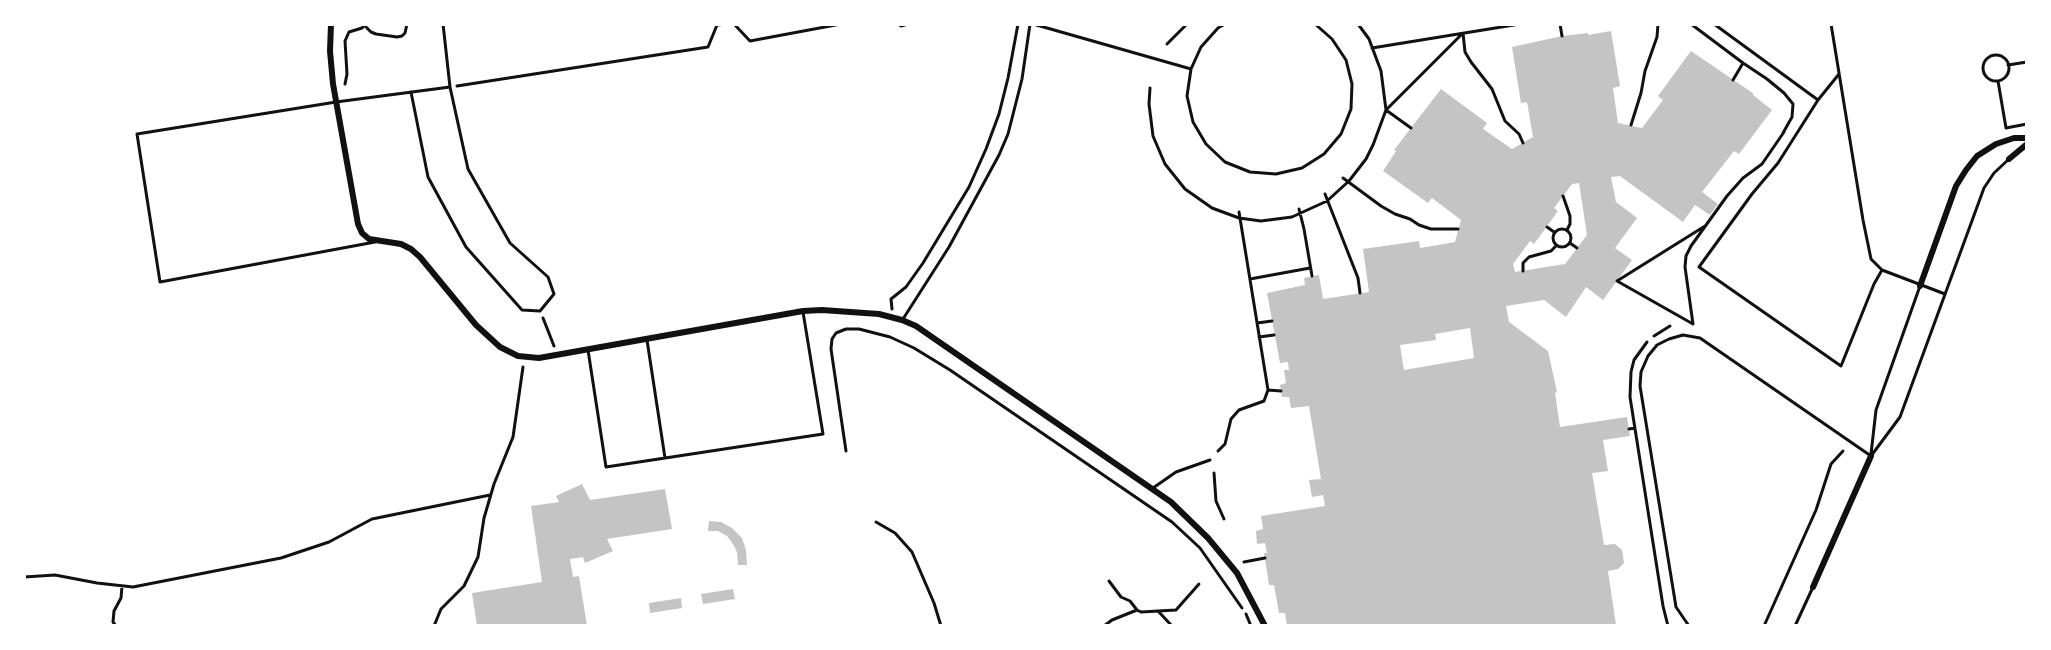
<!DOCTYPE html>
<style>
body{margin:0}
#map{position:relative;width:2051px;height:650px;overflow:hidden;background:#fff;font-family:"Exo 2",sans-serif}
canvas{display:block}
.frame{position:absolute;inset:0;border:26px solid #fff;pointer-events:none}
</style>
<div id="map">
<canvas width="2051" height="650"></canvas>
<div class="frame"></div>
</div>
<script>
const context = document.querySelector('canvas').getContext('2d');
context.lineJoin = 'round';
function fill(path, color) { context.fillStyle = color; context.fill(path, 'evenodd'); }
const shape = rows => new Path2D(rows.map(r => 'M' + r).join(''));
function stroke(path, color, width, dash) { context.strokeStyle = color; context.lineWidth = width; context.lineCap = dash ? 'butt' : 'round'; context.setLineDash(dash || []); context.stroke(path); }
fill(shape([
 [1611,31,1620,86,1613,88,1618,123,1642,128,1663,100,1658,96,1691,51,1754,94,1753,95,1772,110,1739,154,1734,151,1702,192,1718,204,1710,215,1695,205,1683,222,1620,176,1611,177,1616,202,1637,218,1615,248,1632,260,1603,300,1586,287,1566,317,1544,300,1506,306,1509,322,1548,351,1557,392,1555,393,1560,427,1627,417,1630,436,1603,440,1608,471,1592,473,1604,545,1615,544,1622,550,1624,563,1618,569,1608,571,1616,625,1287,626,1285,613,1279,613,1274,585,1269,585,1264,553,1267,553,1265,543,1257,544,1256,531,1263,529,1261,516,1325,506,1323,495,1312,497,1309,480,1321,479,1309,406,1291,408,1289,397,1282,397,1280,385,1286,383,1284,370,1289,370,1288,362,1280,363,1267,293,1305,285,1304,278,1319,275,1323,299,1369,292,1363,249,1419,241,1420,248,1455,242,1461,220,1432,198,1428,203,1383,171,1396,151,1394,150,1441,89,1487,123,1483,129,1512,149,1533,137,1527,102,1521,103,1512,47,1562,36,1588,33,1588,35],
 [1579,183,1587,235,1565,264,1515,272,1513,264,1530,241,1534,244,1558,211,1554,208,1572,184],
 [1470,328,1474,358,1404,370,1400,345,1436,340,1435,334],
 [582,484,590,500,665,489,672,529,607,539,613,551,585,563,583,557,570,559,573,577,579,576,587,626,477,626,472,593,542,582,531,506,559,502,556,496],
 [709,521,721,522,732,528,742,538,746,550,747,565,738,565,737,552,733,544,727,536,718,531,708,531],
 [733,589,735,599,703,604,701,594],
 [681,598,682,608,650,613,649,603]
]), '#c4c4c4');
stroke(shape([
 [734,24,750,41,841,24],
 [898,24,901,26,908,24],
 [1358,24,1369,39,1381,71,1386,110,1411,128],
 [1560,24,1562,36],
 [1691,24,1743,63,1733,80],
 [365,26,371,32,376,34,397,37,402,36,405,33,407,24],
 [1167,44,1187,24],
 [1372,48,1520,24],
 '1983 68a13 13 0 1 1 26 0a13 13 0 1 1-26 0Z',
 [1743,63,1767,79,1784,93,1793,104,1792,117,1783,133],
 [2008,65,2027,62],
 [1998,81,2006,128,2027,124],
 [345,84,347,74,345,41,349,32,362,28,365,24],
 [457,86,708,47,717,25,727,24],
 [1150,88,1149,104,1153,136,1165,164,1185,189,1212,208,1239,218,1261,221,1292,217,1327,201,1349,181,1366,159,1373,145,1386,110,1463,33,1465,52,1471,62,1492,89,1505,121,1519,134,1523,143],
 [1631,125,1641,93,1645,71,1657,37,1658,24],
 [1343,178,1381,206,1395,214,1410,219,1419,225,1431,229,1458,229],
 [1325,194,1358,278,1360,293],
 [1563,196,1570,216,1570,224,1567,230],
 [1299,209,1304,229,1312,276],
 [1547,227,1554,232],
 '1553 238a9 9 0 1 1 18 0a9 9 0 1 1-18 0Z',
 [1570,243,1577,248],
 [1523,271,1523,263,1529,257,1551,251,1556,246],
 [1250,279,1310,268],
 [892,309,891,299,906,287,923,263,969,187,986,149,999,114,1008,78,1018,24],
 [543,318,554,346],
 [1257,323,1272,321],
 [1693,324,1685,267,1686,256,1691,246,1727,196,1743,178,1762,164,1784,132],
 [1693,324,1617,281,1705,226],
 [1654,336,1670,326],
 [1259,337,1274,335],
 [1647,342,1634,360,1631,372,1630,397,1663,606,1668,626],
 [1268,390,1281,391],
 [1629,429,1635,428],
 [846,451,831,349,832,339,836,333,846,329,859,329,890,337,914,348,950,370,1172,522,1200,548,1242,608],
 [1218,451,1225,444,1231,419,1239,410,1264,401,1268,390,1239,212],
 [1214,473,1216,501,1224,519],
 [876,522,895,533,912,552,934,603,941,626],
 [1244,562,1265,558],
 [24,577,55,575,97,583,133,587,281,558,329,542,372,519,490,495],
 [1109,581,1121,597,1130,601,1137,610,1141,612,1176,610,1199,584],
 [1158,611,1172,626],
 [1246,614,1251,626],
 [116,626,113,622,114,611,121,598,122,586],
 [434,626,441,609,464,586,478,557,484,518,494,484,513,437,523,367],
 [1104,626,1112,620,1137,610],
 [1764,626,1816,510,1831,464,1843,451]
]), '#111', 3);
stroke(shape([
 [1033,24,1191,69],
 [1225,24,1218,28,1201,47,1191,69,1187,96,1193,122,1206,144,1225,162,1250,172,1276,174,1302,168,1324,154,1341,134,1351,109,1352,84,1346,60,1332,39,1315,24],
 [1714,24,1818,100],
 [1831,24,1863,220,1871,259,1882,270,1945,294],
 [1839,74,1818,100,1778,163,1752,194,1699,267,1841,366,1874,284,1882,270],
 [411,92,428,177,466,247,522,310,540,311,554,294,548,277,510,243,468,169,450,87],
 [375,242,160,282,137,134,336,102,450,87,443,24],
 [903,319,949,247,999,155,1008,134,1022,79,1030,24],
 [647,340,665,458],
 [588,350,606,467,823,434,803,312],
 [1871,454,1876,410,1920,286],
 [1871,456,1900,417,1984,188,1994,173,2009,159],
 [1153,488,1176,472,1210,460],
 [1689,626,1676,607,1640,386,1641,372,1648,356,1657,345,1669,339,1683,335,1700,338,1871,456],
 [1795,626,1813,587]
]), '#111', 3);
stroke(shape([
 [331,24,330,51,333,84,358,224,362,233,369,239,401,244,411,249,420,257,476,325,500,347,518,356,539,358,803,311,822,310,879,314,902,320,916,326,1171,502,1208,538,1237,573,1265,626],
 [2009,159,2027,144],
 [1920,286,1956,186,1966,170,1977,156,1996,144,2014,138,2027,138],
 [1813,587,1871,456]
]), '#111', 6);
</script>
